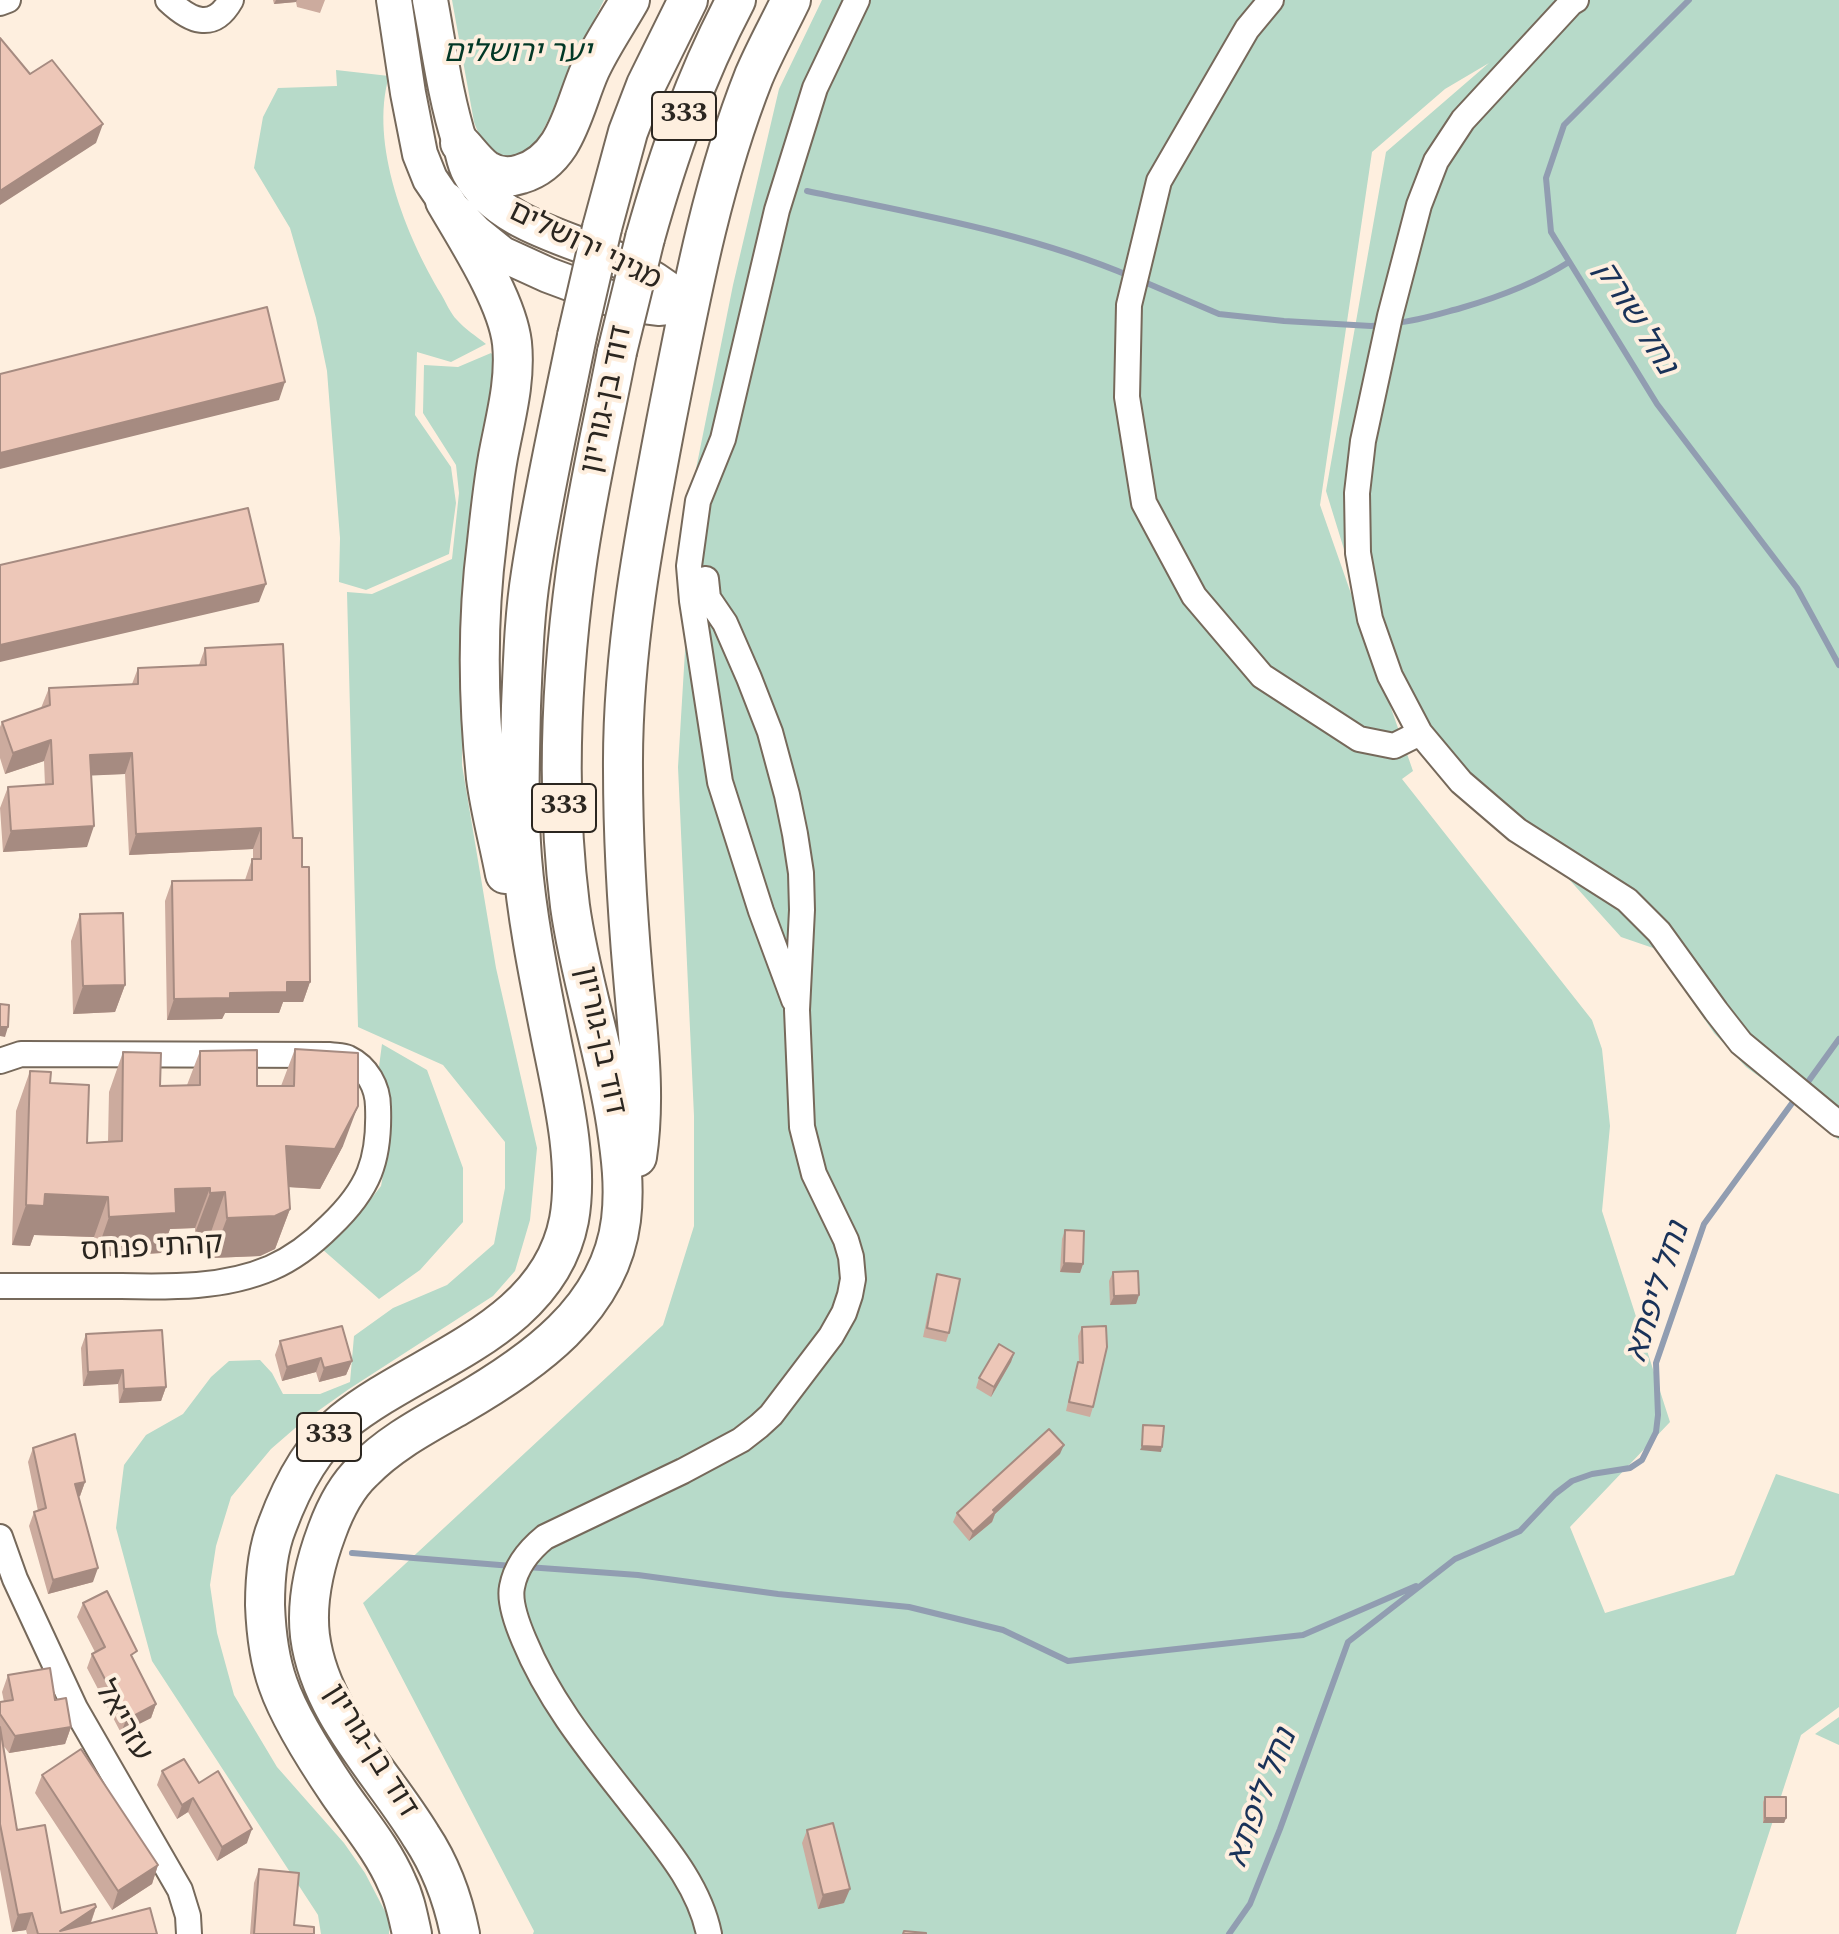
<!DOCTYPE html>
<html>
<head>
<meta charset="utf-8">
<style>
	body { margin:0 }
	canvas { display:block; background:#feefdf }
</style>
</head>
<body>
<canvas width="1839" height="1934"></canvas>
<script>
const ctx = document.querySelector('canvas').getContext('2d');
ctx.lineJoin = 'round';
function paint(path, color) {
  ctx.fillStyle = color;
  ctx.fill(path, 'evenodd');
}
function strokePath(path, color, width, dash) {
  ctx.strokeStyle = color;
  ctx.lineWidth = width;
  ctx.lineCap = dash ? 'butt' : 'round';
  ctx.setLineDash(dash || []);
  ctx.stroke(path);
}
function write(font, color, halo, rows, align = 'center') {
  ctx.font = font + ' Spectral,"Noto Sans Hebrew",serif';
  ctx.lineWidth = 8;
  ctx.setLineDash([]);
  ctx.textBaseline = 'middle';
  ctx.strokeStyle = halo;
  ctx.fillStyle = color;
  for (const [text, x, y, turn = 0] of rows) {
    ctx.save();
    ctx.translate(x, y);
    ctx.rotate((+turn || 0) * Math.PI / 180);
    ctx.textAlign = isNaN(turn) ? turn : align;
    if (halo) ctx.strokeText(text, 0, 0);
    ctx.fillText(text, 0, 0);
    ctx.restore();
  }
}
const green = new Path2D(`
	M 452,0 L 604,0 C 591,26 578,52 566,77 C 555,100 538,169 500,155 C 486,149 479,136 474,122 Z
	M 822,0 L 1839,0 L 1839,1140 L 1786,1096 L 1746,1067 L 1714,1033 L 1656,949 L 1621,937 L 1503,806 L 1405,726 L 1368,627 L 1326,491 L 1386,152 L 1489,63 L 1445,89 L 1372,152 L 1320,505 L 1413,771 L 1402,779 L 1592,1020 L 1602,1049 L 1610,1126 L 1602,1211 L 1670,1422 L 1570,1527 L 1605,1613 L 1734,1575 L 1776,1474 L 1839,1494 L 1839,1707 L 1801,1735 L 1736,1934 L 533,1934 L 534,1931 L 363,1603 L 663,1325 L 694,1226 L 694,1116 L 678,767 L 696,469 L 733,285 L 779,89 Z
	M 336,70 L 389,76 C 369,144 406,236 441,294 C 446,302 450,313 457,320 C 465,329 476,336 486,344 L 451,362 L 417,352 L 415,415 L 451,467 L 456,503 L 449,554 L 366,590 L 339,582 L 340,538 L 327,371 L 316,318 L 290,228 L 254,168 L 263,117 L 278,88 L 337,86 Z
	M 491,353 L 496,359 L 464,591 L 462,765 L 496,968 L 537,1148 L 530,1220 L 515,1271 L 493,1296 L 349,1389 L 301,1423 L 271,1449 L 231,1497 L 216,1546 L 210,1585 L 217,1633 L 234,1695 L 277,1767 L 344,1843 L 365,1873 L 389,1919 L 389,1934 L 321,1934 L 318,1915 L 152,1661 L 116,1528 L 124,1465 L 146,1435 L 183,1414 L 211,1377 L 229,1361 L 260,1360 L 272,1373 L 283,1394 L 320,1394 L 350,1382 L 354,1336 L 393,1308 L 447,1285 L 494,1244 L 505,1188 L 505,1142 L 443,1065 L 358,1027 L 347,592 L 372,594 L 452,559 L 459,493 L 456,465 L 423,413 L 424,365 L 458,367 Z
	M 382,1044 L 427,1070 L 463,1168 L 463,1222 L 420,1270 L 379,1299 L 322,1249 L 356,1218 L 381,1186 L 387,1154 L 389,1104 L 378,1074 Z
	M 1839,1717 L 1839,1745 L 1815,1734 Z`);
const stream = new Path2D(`
	M 1689,0 L 1564,125 L 1546,178 L 1551,232 L 1657,404 L 1797,588 L 1839,665
	M 807,191 C 916,214 1029,233 1132,277
	M 1142,281 L 1219,314 L 1284,321 L 1371,326 L 1384,325
	M 1395,323 C 1418,321 1439,314 1461,308 C 1499,297 1536,283 1569,262
	M 1805,1086 L 1839,1039
	M 352,1553 L 512,1566
	M 527,1567 L 638,1575 L 778,1594 L 909,1607 L 1003,1630 L 1068,1661 L 1303,1635 L 1416,1586
	M 1229,1934 L 1250,1904 L 1280,1829 L 1348,1642 L 1455,1559 L 1520,1531 L 1555,1494 L 1572,1481 L 1592,1474 L 1630,1468 L 1642,1460 L 1656,1432 L 1658,1415 L 1656,1363 L 1704,1224 L 1798,1095`);
const street = new Path2D(`
	M 168,0 C 190,21 213,32 231,0
	M 1271,0 L 1247,29 L 1159,181 L 1129,305 L 1127,397 L 1144,503 L 1194,596 L 1262,676 L 1359,739 L 1394,746 L 1420,733
	M 1576,0 L 1571,3 L 1463,120 L 1436,161 L 1419,205 L 1390,316 L 1363,441 L 1357,493 L 1358,553 L 1370,619 L 1390,676 L 1420,733 L 1461,782 L 1517,830 L 1627,900 L 1659,932 L 1716,1011 L 1741,1043 L 1839,1124
	M 0,3 L 8,0
	M 706,579 L 708,598 L 725,623 L 749,678 L 770,732 L 787,795 L 795,834 L 801,873 L 802,910 L 797,1010 L 802,1127 L 814,1174 L 846,1240 L 851,1257 L 853,1279 L 850,1295 L 844,1313 L 831,1336 L 771,1415 L 759,1426 L 741,1440 L 683,1471 L 545,1537 C 529,1550 516,1565 512,1587 C 509,1602 518,1626 524,1640 C 549,1701 591,1752 631,1803 C 662,1843 699,1884 709,1934
	M 794,1000 L 761,911 L 720,782 L 692,601 L 689,566 L 698,501 L 723,439 L 777,210 L 815,88 L 857,0
	M 0,1061 L 21,1054 L 330,1055 C 336,1056 343,1056 348,1058 C 367,1067 378,1087 378,1107 C 380,1160 369,1189 330,1226 C 313,1243 294,1258 271,1268 C 222,1289 167,1287 115,1286 C 77,1286 38,1286 0,1286
	M 0,1537 L 15,1579 L 75,1708 L 180,1890 L 188,1916 L 189,1934`);
const secondary = new Path2D(`
	M 394,0 L 408,93 L 420,154 L 430,179 L 445,201 L 476,233 L 502,254 L 548,275 L 626,304 L 658,308 L 689,305
	M 430,0 C 439,48 445,96 460,143 C 463,152 464,163 469,172 C 498,226 572,238 623,262 C 648,274 668,288 689,305`);
const primary = new Path2D(`
	M 460,143 C 468,151 476,163 486,170 C 497,177 509,178 521,174 C 567,160 573,108 590,70 C 601,46 617,23 630,0
	M 445,201 C 467,239 507,300 512,343 C 516,382 505,419 498,457 C 493,485 490,514 487,542 C 477,620 478,700 486,778 C 490,810 499,842 505,874
	M 602,228 L 628,132 L 646,85 L 688,0
	M 645,238 C 669,153 695,78 736,0
	M 637,1157 C 646,1097 638,1036 633,976 C 627,907 623,839 623,770 C 622,653 644,537 666,422 C 689,306 710,187 754,76 C 765,50 779,25 791,0
	M 412,1934 C 408,1916 405,1899 397,1883 C 383,1850 359,1822 339,1793 C 318,1762 290,1719 278,1684 C 269,1659 266,1632 265,1605 C 265,1579 267,1551 277,1526 C 291,1488 311,1448 343,1422 C 420,1360 548,1330 569,1220 C 579,1165 563,1097 552,1043 C 540,982 527,920 522,858 C 518,808 520,757 521,706 C 523,662 524,617 531,573 C 543,493 561,415 577,336
	M 460,1934 C 453,1899 441,1866 421,1836 C 382,1772 320,1713 310,1636 C 306,1602 315,1563 327,1531 C 335,1509 346,1487 363,1471 C 390,1443 425,1425 458,1406 C 531,1364 610,1310 621,1220 C 625,1187 621,1156 616,1123 C 605,1050 580,979 570,906 C 556,795 561,680 576,570 C 586,496 603,424 617,352`);
const primaryBridge = new Path2D(`
	M 577,336 L 602,228
	M 617,352 L 645,238`);
const wall = new Path2D(`
	M 273,0 L 325,0 L 320,13 L 297,7 L 296,2 L 274,4 Z
	M 205,648 L 293,838 L 302,867 L 310,982 L 303,1002 L 283,1002 L 279,1013 L 225,1013 L 222,1019 L 167,1020 L 165,901 L 172,881 L 245,880 L 252,859 L 253,859 L 253,849 L 129,855 L 125,774 L 91,775 L 87,847 L 3,852 L 0,808 L 8,787 L 45,785 L 44,761 L 5,774 L 0,758 L 0,727 L 2,722 L 41,708 L 49,688 L 132,684 L 138,668 L 199,665 Z
	M 80,914 L 125,985 L 115,1012 L 73,1014 L 71,941 Z
	M 295,1049 L 343,1146 L 320,1189 L 288,1187 L 290,1209 L 275,1249 L 260,1256 L 212,1258 L 211,1232 L 195,1233 L 195,1228 L 170,1229 L 161,1253 L 95,1257 L 94,1237 L 34,1235 L 30,1246 L 12,1245 L 16,1111 L 30,1071 L 50,1083 L 87,1143 L 108,1142 L 109,1092 L 123,1052 L 160,1086 L 187,1085 L 200,1051 L 257,1086 L 281,1086 Z
	M 1065,1230 L 1083,1264 L 1080,1273 L 1060,1272 L 1062,1239 Z
	M 1113,1272 L 1139,1295 L 1136,1304 L 1110,1305 L 1109,1281 Z
	M 937,1274 L 949,1333 L 946,1342 L 923,1337 L 934,1284 Z
	M 1082,1327 L 1093,1407 L 1090,1417 L 1066,1411 L 1075,1371 L 1079,1362 L 1078,1336 Z
	M 86,1334 L 166,1387 L 161,1401 L 119,1403 L 118,1384 L 83,1386 L 81,1348 Z
	M 280,1341 L 352,1361 L 346,1375 L 319,1382 L 316,1372 L 282,1381 L 275,1355 Z
	M 1014,1353 L 1011,1362 L 991,1397 L 976,1388 L 979,1378 Z
	M 33,1448 L 85,1482 L 80,1496 L 79,1497 L 93,1582 L 48,1594 L 29,1526 L 34,1512 L 38,1511 L 28,1462 Z
	M 1060,1454 L 995,1514 L 992,1522 L 969,1541 L 953,1522 L 957,1513 Z
	M 83,1603 L 134,1660 L 156,1704 L 151,1718 L 121,1733 L 87,1668 L 92,1654 L 95,1652 L 77,1617 Z
	M 8,1675 L 55,1700 L 71,1727 L 65,1744 L 9,1753 L 3,1745 L 17,1830 L 61,1913 L 96,1907 L 91,1923 L 157,1934 L 27,1934 L 26,1930 L 12,1932 L 0,1869 L 0,1702 L 4,1702 L 2,1692 Z
	M 162,1771 L 199,1783 L 247,1843 L 217,1861 L 188,1812 L 177,1819 L 157,1785 Z
	M 42,1775 L 158,1865 L 152,1884 L 112,1910 L 35,1793 Z
	M 1765,1797 L 1786,1818 L 1784,1823 L 1763,1823 L 1763,1802 Z
	M 807,1830 L 844,1903 L 818,1909 L 802,1843 Z
	M 259,1869 L 294,1925 L 314,1934 L 250,1934 L 254,1883 Z`);
const shadedWall = new Path2D(`
	M 276,0 L 297,0 L 296,2 L 274,4 Z
	M 103,124 L 96,143 L 0,205 L 0,191 Z
	M 285,382 L 279,400 L 0,469 L 0,453 Z
	M 266,584 L 259,602 L 0,662 L 0,645 Z
	M 51,740 L 44,761 L 5,774 L 13,753 Z
	M 132,753 L 125,774 L 82,776 L 90,755 Z
	M 94,826 L 87,847 L 3,852 L 11,831 Z
	M 261,828 L 253,849 L 129,855 L 136,834 Z
	M 287,982 L 310,982 L 303,1002 L 283,1002 L 279,1013 L 225,1013 L 222,1019 L 167,1020 L 174,999 L 230,993 Z
	M 125,985 L 115,1012 L 73,1014 L 83,986 Z
	M 0,1027 L 8,1027 L 5,1037 L 0,1036 Z
	M 358,1106 L 343,1146 L 320,1189 L 272,1186 L 286,1146 Z
	M 210,1188 L 195,1228 L 170,1229 L 161,1253 L 95,1257 L 109,1217 L 175,1189 Z
	M 225,1192 L 211,1232 L 195,1233 L 210,1193 Z
	M 45,1194 L 108,1197 L 94,1237 L 34,1235 L 30,1246 L 12,1245 L 26,1205 Z
	M 290,1209 L 275,1249 L 260,1256 L 212,1258 L 227,1218 Z
	M 1064,1263 L 1083,1264 L 1080,1273 L 1060,1272 Z
	M 1139,1295 L 1136,1304 L 1110,1305 L 1114,1296 Z
	M 1014,1353 L 1011,1362 L 991,1397 L 994,1387 Z
	M 321,1358 L 316,1372 L 282,1381 L 287,1367 Z
	M 352,1361 L 346,1375 L 319,1382 L 324,1368 Z
	M 123,1370 L 118,1384 L 83,1386 L 88,1372 Z
	M 166,1387 L 161,1401 L 119,1403 L 124,1389 Z
	M 1064,1445 L 1060,1454 L 995,1514 L 992,1522 L 969,1541 L 973,1532 L 993,1510 Z
	M 1142,1446 L 1162,1447 L 1161,1452 L 1140,1450 Z
	M 85,1482 L 80,1496 L 70,1498 L 75,1484 Z
	M 98,1568 L 93,1582 L 48,1594 L 53,1580 Z
	M 156,1704 L 151,1718 L 121,1733 L 126,1720 Z
	M 71,1727 L 65,1744 L 9,1753 L 15,1736 Z
	M 193,1798 L 188,1812 L 177,1819 L 182,1805 Z
	M 1765,1818 L 1786,1818 L 1784,1823 L 1763,1823 Z
	M 252,1829 L 247,1843 L 217,1861 L 222,1847 Z
	M 158,1865 L 152,1884 L 112,1910 L 118,1891 Z
	M 850,1889 L 844,1903 L 818,1909 L 823,1895 Z
	M 96,1907 L 90,1924 L 60,1931 Z
	M 32,1913 L 26,1930 L 12,1932 L 18,1915 Z`);
const building = new Path2D(`
	M 0,38 L 30,74 L 52,60 L 103,124 L 0,191 Z
	M 267,307 L 285,382 L 0,453 L 0,374 Z
	M 248,508 L 266,584 L 0,645 L 0,565 Z
	M 283,644 L 293,838 L 302,838 L 302,867 L 309,867 L 310,982 L 287,982 L 287,992 L 230,993 L 230,998 L 174,999 L 172,881 L 252,880 L 252,859 L 261,859 L 261,828 L 136,834 L 132,753 L 90,755 L 94,826 L 11,831 L 8,787 L 53,784 L 51,740 L 13,753 L 2,722 L 50,705 L 49,688 L 138,684 L 138,668 L 206,665 L 205,648 Z
	M 123,913 L 125,985 L 83,986 L 80,914 Z
	M 0,1004 L 9,1005 L 8,1027 L 0,1027 Z
	M 295,1049 L 358,1053 L 358,1106 L 335,1149 L 286,1146 L 290,1209 L 275,1216 L 227,1218 L 225,1192 L 210,1193 L 210,1188 L 175,1189 L 176,1213 L 109,1217 L 108,1197 L 45,1194 L 44,1206 L 26,1205 L 30,1071 L 51,1072 L 50,1083 L 89,1085 L 87,1143 L 122,1141 L 123,1052 L 161,1053 L 160,1086 L 200,1085 L 200,1051 L 257,1050 L 257,1086 L 294,1086 Z
	M 1065,1230 L 1084,1231 L 1083,1264 L 1064,1263 Z
	M 1138,1271 L 1139,1295 L 1114,1296 L 1113,1272 Z
	M 937,1274 L 960,1279 L 949,1333 L 927,1328 Z
	M 342,1326 L 352,1361 L 324,1368 L 321,1358 L 287,1367 L 280,1341 Z
	M 1106,1326 L 1107,1347 L 1093,1407 L 1069,1402 L 1078,1362 L 1083,1363 L 1082,1327 Z
	M 162,1330 L 166,1387 L 124,1389 L 123,1370 L 88,1372 L 86,1334 Z
	M 999,1344 L 1014,1353 L 994,1387 L 979,1378 Z
	M 1143,1425 L 1164,1426 L 1162,1447 L 1142,1446 Z
	M 1049,1429 L 1064,1445 L 993,1510 L 995,1512 L 973,1532 L 957,1513 Z
	M 75,1434 L 85,1482 L 75,1484 L 98,1568 L 53,1580 L 34,1512 L 46,1508 L 33,1448 Z
	M 107,1591 L 137,1651 L 131,1655 L 156,1704 L 126,1720 L 92,1654 L 105,1647 L 83,1603 Z
	M 50,1668 L 55,1700 L 66,1698 L 71,1727 L 15,1736 L 0,1714 L 0,1702 L 13,1700 L 8,1675 Z
	M 0,1727 L 17,1830 L 45,1825 L 61,1913 L 95,1904 L 96,1907 L 60,1931 L 150,1908 L 157,1934 L 38,1934 L 32,1913 L 18,1915 L 0,1824 Z
	M 81,1749 L 158,1865 L 118,1891 L 42,1775 Z
	M 184,1759 L 199,1783 L 218,1771 L 252,1829 L 222,1847 L 193,1798 L 182,1805 L 162,1771 Z
	M 1765,1797 L 1786,1797 L 1786,1818 L 1765,1818 Z
	M 833,1823 L 850,1889 L 823,1895 L 807,1830 Z
	M 259,1869 L 299,1873 L 294,1925 L 314,1927 L 314,1934 L 254,1934 Z
	M 904,1931 L 926,1933 L 926,1934 L 903,1934 Z`);
const shields = [
	[684,116,64],
	[564,808,64],
	[329,1437,64]
];
const shieldNames = [
	["333",684,116],
	["333",564,808],
	["333",329,1437]
];
const parkNames = [
	["יער ירושלים",517,55]
];
const streetNames = [
	["מגיני ירושלים",584,248,26],
	["דוד בן-גוריון",609,400,-78],
	["דוד בן-גוריון",598,1041,78],
	["קהתי פנחס",152,1250,-3],
	["עזריאל",121,1722,61],
	["דוד בן-גוריון",369,1752,58]
];
const waterNames = [
	["נחל שורק",1633,319,58],
	["נחל ליפתא",1660,1293,-72],
	["נחל ליפתא",1264,1799,-69]
];
paint(green, '#b7dac9');
strokePath(stream, '#919db1', 6);
strokePath(street, '#76695b', 28);
strokePath(secondary, '#76695b', 38);
strokePath(primary, '#76695b', 42);
strokePath(street, '#fff', 24);
strokePath(secondary, '#fff', 34);
strokePath(primary, '#fff', 38);
strokePath(primaryBridge, '#76695b', 42, []);
strokePath(primaryBridge, '#fff', 38);
paint(wall, '#ccab9e');
paint(shadedWall, '#a68b81');
paint(building, '#edc7b8');
strokePath(building, '#a68b81', 2);
for (const [x, y, w] of shields) {
  const box = new Path2D();
  box.roundRect(x - w / 2, y - 24, w, 48, 6);
  ctx.fillStyle = '#feefdf';
  ctx.fill(box);
  strokePath(box, '#2b2620', 2);
}
write('bold 28px', '#2b2620', null, shieldNames);
write('italic 30px', '#023826', '#feefdf', parkNames);
write('30px', '#2b2620', '#feefdf', streetNames);
write('italic 32px', '#193259', '#feefdf', waterNames);
</script>
</body>
</html>
